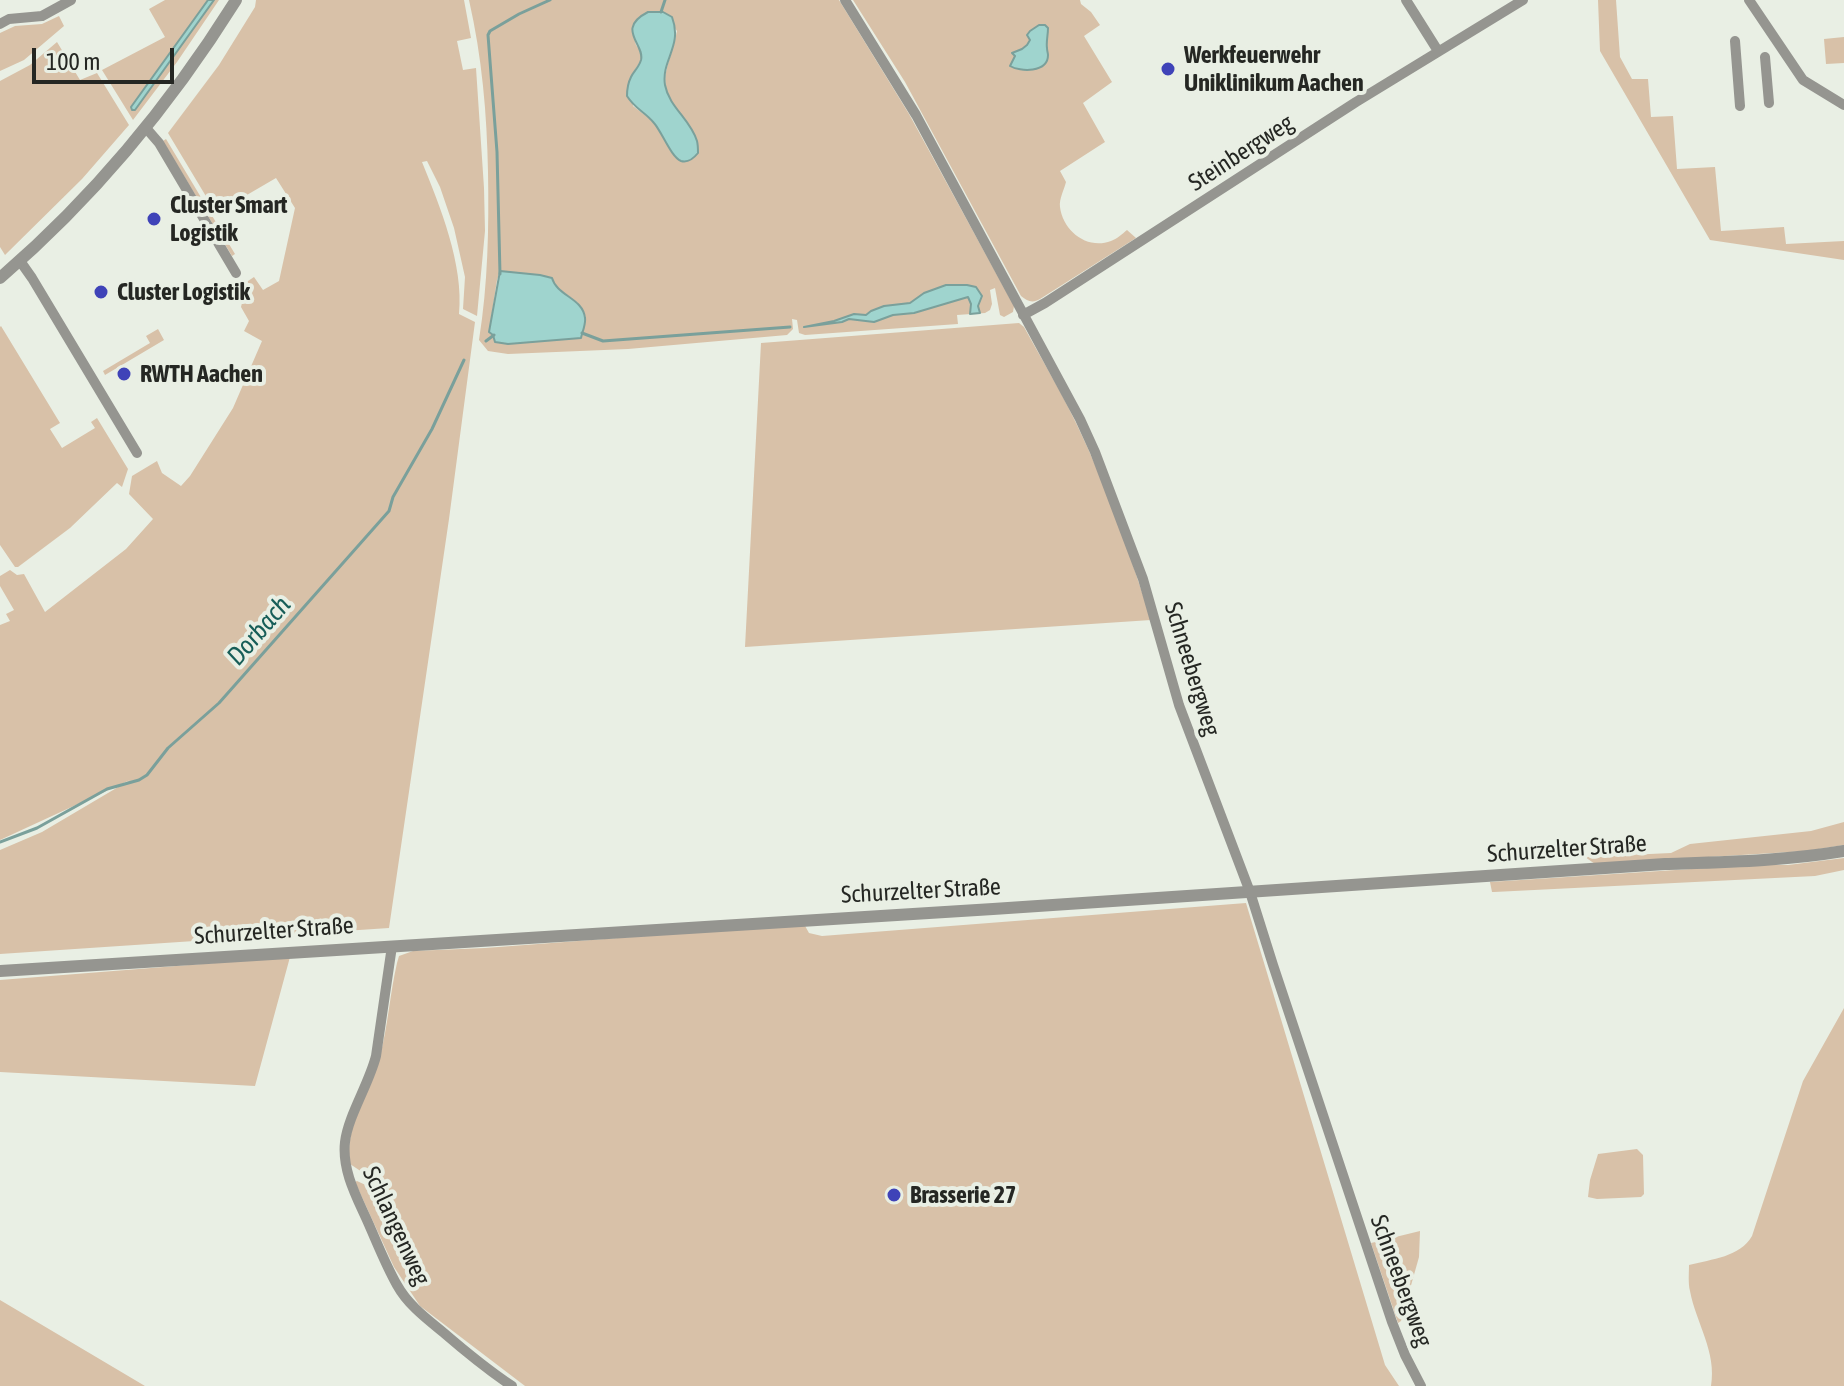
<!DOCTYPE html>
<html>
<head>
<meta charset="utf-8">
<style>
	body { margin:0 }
	#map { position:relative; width:1844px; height:1386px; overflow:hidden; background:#e9efe4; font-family:"Asap Condensed",sans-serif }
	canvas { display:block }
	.scale { position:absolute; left:32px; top:48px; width:142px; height:36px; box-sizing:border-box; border:4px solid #252723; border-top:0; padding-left:10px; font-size:24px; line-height:28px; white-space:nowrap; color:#252723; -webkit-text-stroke:6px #e9efe4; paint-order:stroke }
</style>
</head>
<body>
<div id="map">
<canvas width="1844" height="1386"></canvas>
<div class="scale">100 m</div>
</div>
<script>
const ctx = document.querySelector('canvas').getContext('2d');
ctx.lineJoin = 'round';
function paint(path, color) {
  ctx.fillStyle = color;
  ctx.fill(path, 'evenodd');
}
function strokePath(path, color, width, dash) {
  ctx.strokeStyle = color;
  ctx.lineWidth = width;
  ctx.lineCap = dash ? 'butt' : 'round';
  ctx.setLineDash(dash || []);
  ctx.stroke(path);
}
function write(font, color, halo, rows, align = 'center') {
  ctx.font = font + ' "Asap Condensed",sans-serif';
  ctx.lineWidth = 8;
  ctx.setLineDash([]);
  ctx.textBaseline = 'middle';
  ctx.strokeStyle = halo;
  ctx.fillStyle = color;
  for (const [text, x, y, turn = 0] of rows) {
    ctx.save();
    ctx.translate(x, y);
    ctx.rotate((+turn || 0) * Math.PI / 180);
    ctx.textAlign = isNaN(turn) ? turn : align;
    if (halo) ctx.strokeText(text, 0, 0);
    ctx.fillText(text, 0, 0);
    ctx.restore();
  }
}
const green = new Path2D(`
	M 165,0 L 219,0 L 177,62 L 133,120 L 102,70 L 165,37 L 149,9 Z
	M 256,0 L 464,0 L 471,38 L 457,41 L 463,70 L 476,68 L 484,188 L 485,231 L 477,316 L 463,309 L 465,277 L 454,228 L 440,187 L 427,161 L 422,162 C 440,206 464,265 459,314 L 475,322 L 449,519 L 389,928 L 0,954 L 0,850 L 42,832 L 130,780 L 0,840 L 0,625 L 10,621 L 6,614 L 14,610 L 0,586 L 0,576 L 10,570 L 17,575 L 24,574 L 45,612 L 126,549 L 153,519 L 129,494 L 132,476 L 157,461 L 162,473 L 181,486 L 190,476 L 233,408 L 262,341 L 244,331 L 249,321 L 241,307 L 243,299 L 242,285 L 254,277 L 263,290 L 279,281 L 295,208 L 276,178 L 216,213 L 168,133 L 219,65 L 255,7 Z
	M 469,0 L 839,0 L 909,114 L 1014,306 L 1013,312 L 1004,317 L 1000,315 L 995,288 L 990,290 L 992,304 L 990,310 L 985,313 L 957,315 L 958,324 L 805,335 L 799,333 L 797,320 L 792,319 L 793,329 L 787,335 L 628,349 L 508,354 L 488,351 L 479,340 C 488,284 489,228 488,172 C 487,114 482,57 469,0 ZM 647,12 L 663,12 L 677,31 C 668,75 653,79 684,119 L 669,147 L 654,122 L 633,106 L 631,76 L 641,60 L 642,53 L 636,45 L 633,33 ZM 500,271 L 540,275 L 552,278 L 554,285 L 578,303 L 495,338 L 489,332 L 497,280 Z
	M 853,0 L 1080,0 L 1081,4 L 1091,12 L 1100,25 L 1084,36 L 1112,82 L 1083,103 L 1105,142 L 1060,171 L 1066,182 C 1064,190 1059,199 1060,207 C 1063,231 1087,250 1111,241 C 1117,239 1122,234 1127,230 L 1136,238 L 1040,299 C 1033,303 1028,302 1021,296 L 905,82 Z
	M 1598,0 L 1616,0 L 1620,57 L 1632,79 L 1648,79 L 1651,117 L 1673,116 L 1677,169 L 1715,167 L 1721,231 L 1784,227 L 1786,244 L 1844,241 L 1844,260 L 1710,240 L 1600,51 Z
	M 59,16 L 64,26 L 24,60 L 0,71 L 0,33 L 15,26 L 42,24 Z
	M 1844,37 L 1844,63 L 1826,64 L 1824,39 Z
	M 57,42 L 80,80 L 97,73 L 129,125 L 82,179 L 5,255 L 0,247 L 0,81 L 30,65 Z
	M 166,139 L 235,254 L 232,256 L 163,141 Z
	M 1019,323 L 1024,327 C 1042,360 1061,391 1077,425 C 1107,487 1130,554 1151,620 L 745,647 L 761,343 Z
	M 1,326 L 60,423 L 50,429 L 62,448 L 95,428 L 91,422 L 97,418 L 128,469 L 122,487 L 117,483 L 70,528 L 18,567 L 15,567 L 0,545 L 0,327 Z
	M 158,329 L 164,340 L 105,375 L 103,371 L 150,343 L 146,336 Z
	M 1844,822 L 1844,845 L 1806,851 L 1595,864 L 1585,857 L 1671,853 L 1690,844 L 1811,831 Z
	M 1844,858 L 1844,870 L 1815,876 L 1494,892 L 1492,892 L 1490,882 L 1753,865 L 1788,865 Z
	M 1246,903 L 1385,1365 L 1399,1386 L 525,1386 L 420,1306 L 394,1267 L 355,1182 L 357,1181 L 372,1188 L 377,1182 L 350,1164 C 344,1124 370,1093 380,1056 C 388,1026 390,993 397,963 L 399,956 L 413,951 L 485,948 L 804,924 L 809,933 L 822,936 Z
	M 290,957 L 255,1086 L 0,1072 L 0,980 Z
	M 1844,1008 L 1844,1386 L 1711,1386 C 1717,1352 1696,1323 1690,1291 C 1688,1283 1689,1273 1689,1265 C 1712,1259 1740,1257 1752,1236 L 1803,1081 Z
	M 1637,1149 L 1643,1155 L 1644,1194 L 1641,1197 L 1597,1199 L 1588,1197 L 1590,1180 L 1598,1154 Z
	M 1420,1231 L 1419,1257 L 1401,1321 L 1398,1323 L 1371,1243 Z
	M 0,1300 L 145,1386 L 0,1386 Z`);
const water = new Path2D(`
	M 208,0 L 214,0 L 135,110 L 132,110 L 131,107 Z
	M 648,12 L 663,12 L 672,17 C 683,46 661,60 665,85 C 669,107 691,120 697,141 C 698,145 698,149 698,153 C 694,158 688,163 681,161 C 671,157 662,132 654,123 C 645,112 635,109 627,96 C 627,89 628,83 631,77 C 634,71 639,67 641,60 C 645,44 615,29 648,12 Z
	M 1039,25 L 1045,25 L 1048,28 C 1048,35 1046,42 1047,48 C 1047,51 1048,53 1048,55 C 1048,73 1020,72 1010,66 L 1015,56 L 1012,53 L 1022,49 L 1027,45 L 1030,40 L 1027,35 L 1030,31 Z
	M 500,271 L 540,275 L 552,278 C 557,296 583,298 585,318 C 586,324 582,333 581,338 L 508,344 L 495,342 L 493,335 L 489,332 Z
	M 946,285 L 967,285 L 976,287 L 982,296 L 978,306 L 980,313 L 970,314 L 971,304 L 968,297 L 914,313 L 893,315 L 874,322 L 849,319 L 842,322 L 804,327 L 834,321 L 854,314 L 866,315 L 871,311 L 884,306 L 910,303 L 924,293 Z`);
const stream = new Path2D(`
	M 661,12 L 665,0
	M 500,274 L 497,152 L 488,35 L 490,31 L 519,14 L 550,0
	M 582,333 L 603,341 L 790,327
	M 486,341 L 494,335
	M 0,842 L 37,828 L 107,789 L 139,780 L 147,775 L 168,748 L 219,703 L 389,511 L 393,497 L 432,429 L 464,360`);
const minor = new Path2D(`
	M 845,0 L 916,115 L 1080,419 L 1095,452 L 1143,579 L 1179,705 L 1250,892 L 1273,965 L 1392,1322 L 1405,1355 L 1421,1386
	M 1406,0 L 1438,51
	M 1749,0 L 1803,80 L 1844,105
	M 0,24 L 9,19 L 42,16 L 71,0
	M 1735,41 L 1740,106
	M 1765,57 L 1769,103
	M 146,128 L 159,143 L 236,273
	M 20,261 L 32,278 L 137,453
	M 1023,315 L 1045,303 L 1356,102 L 1523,0
	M 392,946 L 376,1056 C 369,1084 348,1116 345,1142 C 342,1169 355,1194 366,1218 C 376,1240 385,1264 397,1285 C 408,1305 427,1319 444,1333 C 466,1352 488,1370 512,1386`);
const tertiary = new Path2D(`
	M 0,278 C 93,198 171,104 236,0
	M 0,971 L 993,909 L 1665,864 C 1725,862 1785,861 1844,851`);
const markers = [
	[1168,69,8,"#3f43b8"],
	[154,219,8,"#3f43b8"],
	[101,292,8,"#3f43b8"],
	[124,374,8,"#3f43b8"],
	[894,1195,8,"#3f43b8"]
];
const poiNames = [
	["Werkfeuerwehr",1184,55],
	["Uniklinikum Aachen",1184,83],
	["Cluster Smart",170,205],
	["Logistik",170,233],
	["Cluster Logistik",117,292],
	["RWTH Aachen",140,374],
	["Brasserie 27",910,1195]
];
const streetNames = [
	["Steinbergweg",1241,153,-33],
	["Schneebergweg",1192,669,73],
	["Schurzelter Straße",1567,849,-4],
	["Schurzelter Straße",921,891,-3],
	["Schurzelter Straße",274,931,-4],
	["Schlangenweg",396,1226,65],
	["Schneebergweg",1401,1281,70]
];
const waterNames = [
	["Dorbach",259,631,-49]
];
paint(green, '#d8c1a8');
paint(water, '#9fd4ce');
strokePath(water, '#7aa09b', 2);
strokePath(stream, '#7aa09b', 3);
strokePath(minor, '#959590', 10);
strokePath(tertiary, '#959590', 12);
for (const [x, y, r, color] of markers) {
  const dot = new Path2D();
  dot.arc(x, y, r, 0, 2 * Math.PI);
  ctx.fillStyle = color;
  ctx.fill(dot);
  strokePath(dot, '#e9efe4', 3);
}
write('bold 24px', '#252723', '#e9efe4', poiNames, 'left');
write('24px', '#252723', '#e9efe4', streetNames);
write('italic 26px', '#175e58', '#e9efe4', waterNames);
</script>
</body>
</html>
